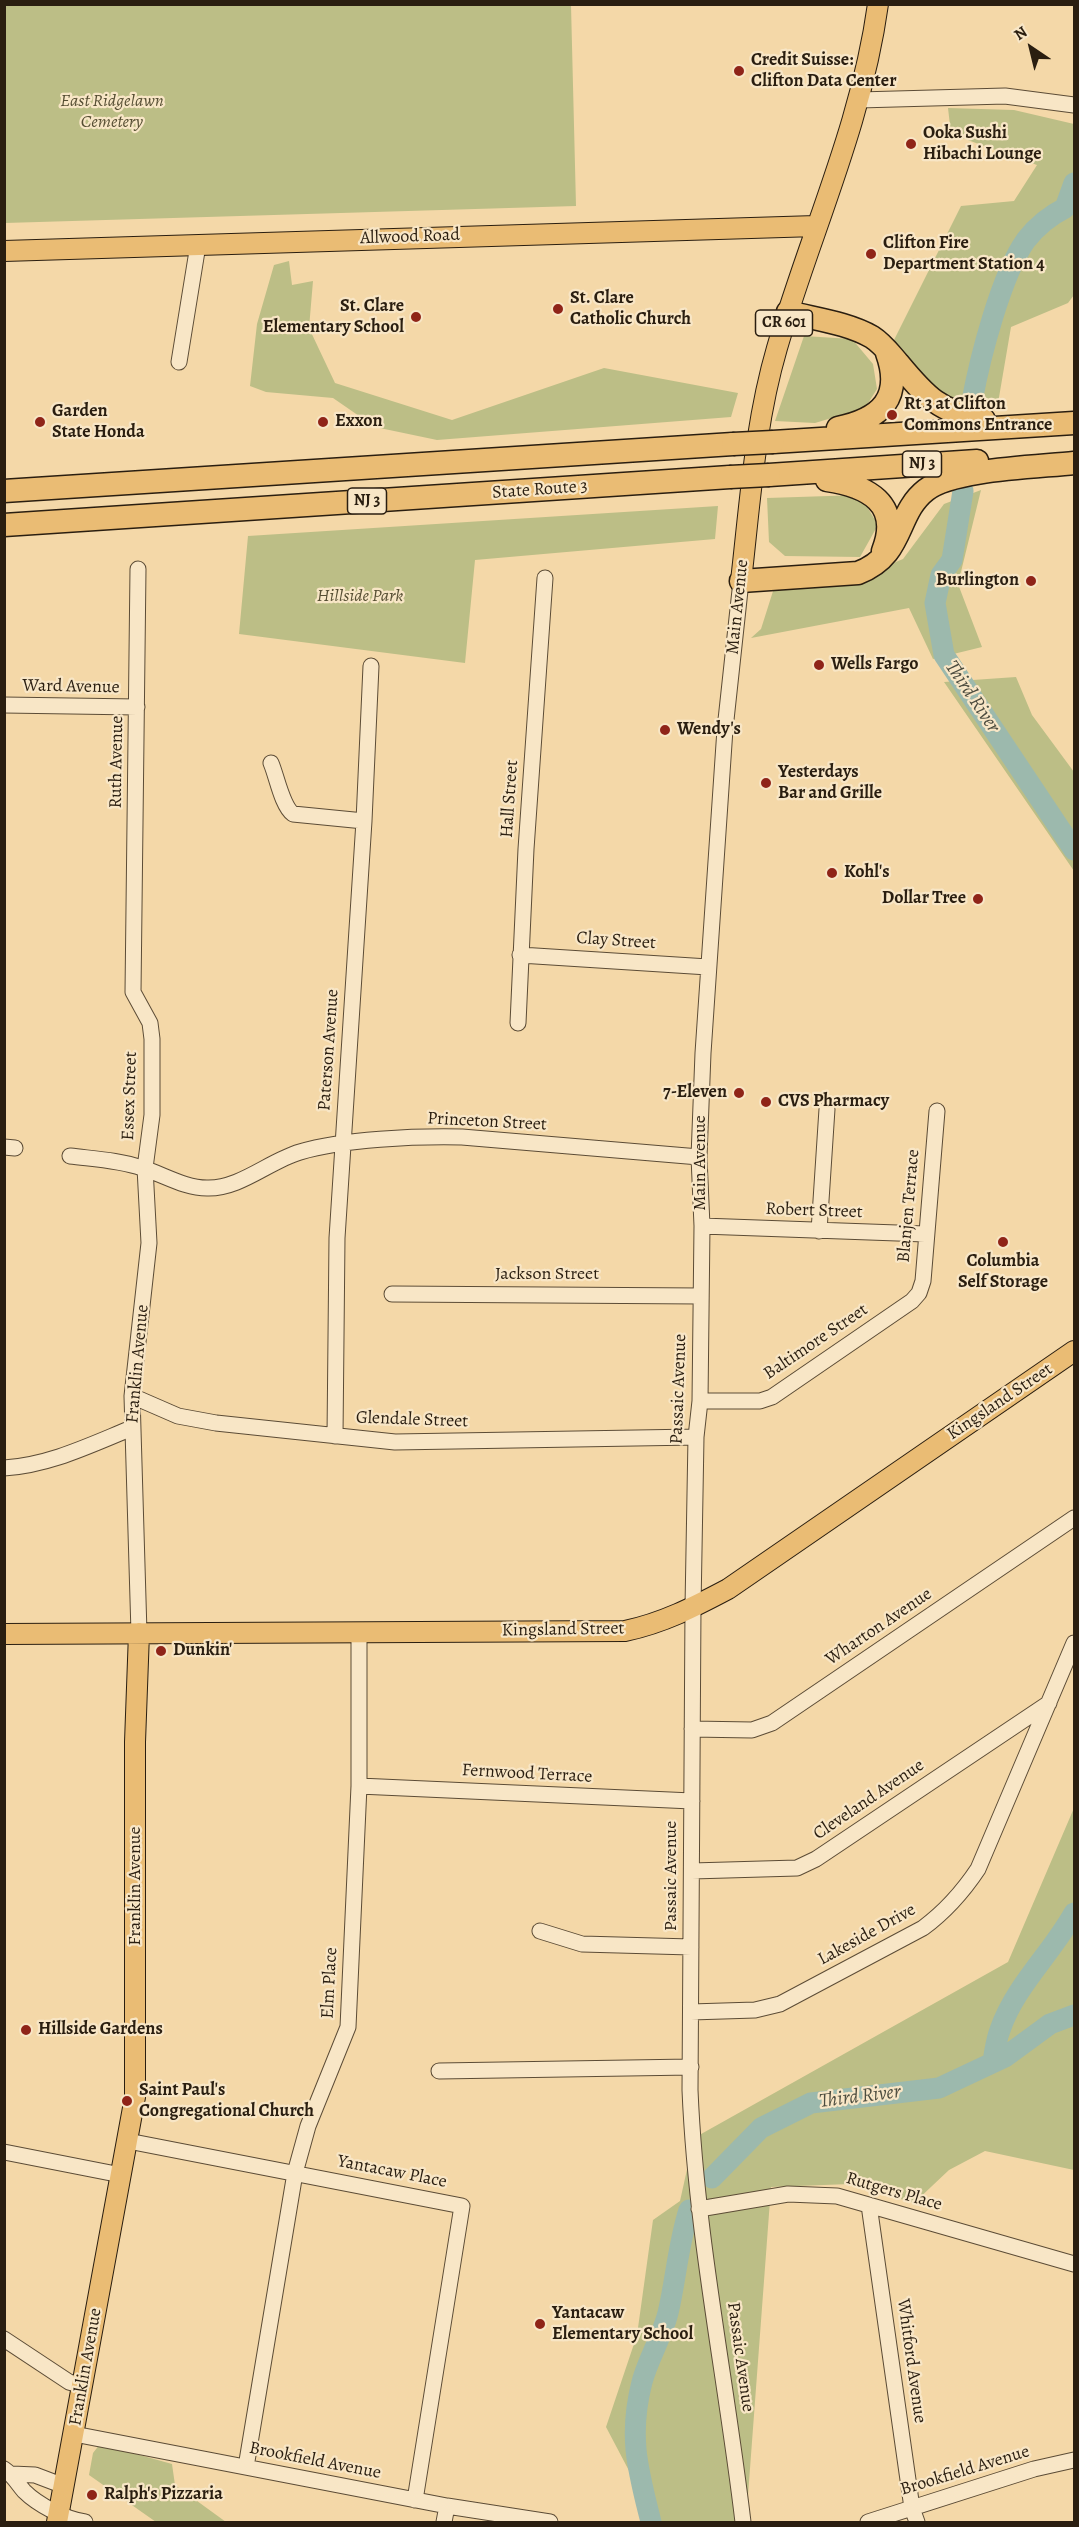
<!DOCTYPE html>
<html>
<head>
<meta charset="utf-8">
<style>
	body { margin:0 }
	#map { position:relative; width:1079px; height:2527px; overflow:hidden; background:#f4d8a8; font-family:Alegreya,serif }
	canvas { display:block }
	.frame { position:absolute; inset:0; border:6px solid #2a1e10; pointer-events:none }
	.north { position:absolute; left:1001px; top:18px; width:60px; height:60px; -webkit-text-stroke:4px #f8e6c6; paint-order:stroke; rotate:325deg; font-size:16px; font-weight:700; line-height:24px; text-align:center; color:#2a1e10 }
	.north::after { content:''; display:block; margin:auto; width:21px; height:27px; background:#2a1e10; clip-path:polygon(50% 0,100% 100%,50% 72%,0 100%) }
</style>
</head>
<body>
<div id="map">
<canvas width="1079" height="2527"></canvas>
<div class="frame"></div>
<div class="north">N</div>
</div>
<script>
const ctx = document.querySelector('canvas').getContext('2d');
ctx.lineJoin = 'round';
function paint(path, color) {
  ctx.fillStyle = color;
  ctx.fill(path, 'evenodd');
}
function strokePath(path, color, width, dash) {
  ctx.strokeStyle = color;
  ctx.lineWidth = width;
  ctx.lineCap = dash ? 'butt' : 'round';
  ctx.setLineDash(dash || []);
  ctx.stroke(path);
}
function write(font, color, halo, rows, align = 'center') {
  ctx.font = font + ' Alegreya,serif';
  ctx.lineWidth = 4.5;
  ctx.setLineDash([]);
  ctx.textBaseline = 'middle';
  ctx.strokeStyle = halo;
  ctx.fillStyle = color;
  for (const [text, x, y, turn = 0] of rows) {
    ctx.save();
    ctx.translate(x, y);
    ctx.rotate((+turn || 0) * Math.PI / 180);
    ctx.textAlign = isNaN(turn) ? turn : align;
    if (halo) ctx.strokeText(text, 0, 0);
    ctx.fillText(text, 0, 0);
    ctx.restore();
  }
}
const green = new Path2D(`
	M 4,5 L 571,5 L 576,206 L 5,223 Z
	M 948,108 L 1014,110 L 1074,124 L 1074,295 L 1068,303 L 1011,327 L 997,409 L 949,402 L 932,395 L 893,342 L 961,206 L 1014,201 L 1037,165 L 951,134 Z
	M 289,261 L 292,285 L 313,281 L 309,328 L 335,383 L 452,420 L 604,368 L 738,393 L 731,417 L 437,440 L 375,427 L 333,398 L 266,392 L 250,386 L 257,324 L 274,265 Z
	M 804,336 L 852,339 L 873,364 L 877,389 L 865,408 L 815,423 L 775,421 Z
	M 981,490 L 958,584 L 982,647 L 933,659 L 909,608 L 751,638 L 761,629 L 774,588 L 862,576 L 903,559 L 944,504 Z
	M 860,495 L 878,525 L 860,557 L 785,556 L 769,542 L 767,498 Z
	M 718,506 L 715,539 L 475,560 L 465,663 L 239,634 L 248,536 Z
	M 1016,677 L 1032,715 L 1074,772 L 1074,871 L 944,682 Z
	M 1074,1808 L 1074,2170 L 985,2151 L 949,2170 L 914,2203 L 850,2184 L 771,2187 L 746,2522 L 656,2522 L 606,2427 L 637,2335 L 653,2220 L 680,2201 L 694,2138 L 1008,1962 Z
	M 100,2444 L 172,2464 L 175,2485 L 226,2522 L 156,2522 L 89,2475 L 93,2453 Z`);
const river = new Path2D(`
	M 972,401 C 980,358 1001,275 1026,240 C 1037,226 1049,216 1065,208 L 1074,183
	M 963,491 L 952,560 L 941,575 L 935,603 L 944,655 L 1074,850
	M 993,2061 C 995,2051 996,2040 1000,2030 C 1015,1986 1052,1953 1074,1913
	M 712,2178 L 761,2128 L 811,2103 L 939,2088 L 1005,2057 L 1050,2024 L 1074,2015
	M 651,2522 C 638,2470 628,2437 642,2382 C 648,2359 662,2337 668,2313 C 676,2279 678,2245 689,2210`);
const minor = new Path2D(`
	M 859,100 L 1005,96 L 1074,105
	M 179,362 L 198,245
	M 138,569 L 133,992 L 150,1023 L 152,1039 L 152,1115 L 145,1168 L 149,1243 L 132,1396 L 139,1633
	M 741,581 L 725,729 L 703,1053 L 699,1157 L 702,1226 L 700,1401 L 696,1437 L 693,1607 L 690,2090 C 696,2235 726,2378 743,2522
	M 4,705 L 137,707
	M 271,763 C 277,777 282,806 293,814 L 364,821
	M 520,955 L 708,967
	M 518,1023 L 526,849 L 545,578
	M 4,1147 L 15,1148
	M 70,1156 C 94,1159 119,1160 142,1168 C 163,1174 184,1188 207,1188 C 240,1189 269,1161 300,1152 C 343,1139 416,1136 462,1137 L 699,1157
	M 702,1226 L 925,1234
	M 819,1231 L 827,1109
	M 392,1294 L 701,1296
	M 132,1396 L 178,1416 L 216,1423 L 395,1442 L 696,1437
	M 700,1401 L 760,1401 L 772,1397 L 912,1301 L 919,1293 L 923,1281 L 937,1111
	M 335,1436 L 337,1238 L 364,821 L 371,666
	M 4,1468 C 50,1465 90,1445 132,1428
	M 692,1729 L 752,1730 L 772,1723 L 1074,1518
	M 359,1786 L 692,1801
	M 692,1871 L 797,1868 L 816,1859 L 1049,1703
	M 540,1931 L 582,1944 L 691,1947
	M 691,2012 L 755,2010 L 780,2004 L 923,1928 C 946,1911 962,1893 978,1869 L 1074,1643
	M 439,2071 L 691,2067
	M 128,2141 L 462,2206 L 415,2500
	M 4,2152 L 121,2175
	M 869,2205 L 912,2508 L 917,2522
	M 699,2209 L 788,2194 L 837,2196 L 1074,2264
	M 4,2339 L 69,2382 L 83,2386
	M 74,2434 L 447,2506 L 550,2522
	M 246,2467 L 295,2173 L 308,2126 L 348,2027 L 359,1786 L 359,1632
	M 4,2469 C 13,2475 17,2483 24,2491 C 38,2505 65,2519 85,2522
	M 12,2474 L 35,2475 L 64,2486
	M 444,2522 L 447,2506
	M 868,2522 L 1034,2469 L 1074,2460`);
const major = new Path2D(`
	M 4,251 L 816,226
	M 741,581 C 750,503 755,423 777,348 C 811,231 861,127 878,4
	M 4,1634 L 625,1631 C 663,1623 694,1607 728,1589 L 1074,1351
	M 57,2522 L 135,2097 L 135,1742 L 139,1633`);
const highway = new Path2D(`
	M 788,312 C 815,319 848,323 872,337 C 883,344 890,354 898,363 C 926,397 940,412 984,420
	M 838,428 C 881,419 903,398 887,353
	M 773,442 L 1074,423
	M 769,475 L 977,461
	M 827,480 C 867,486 902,503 883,551
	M 4,491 L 733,444
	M 4,525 L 730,477
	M 741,581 L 858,573 C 905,555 895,514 926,490 C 952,469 1038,467 1074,463`);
const highwayBridge = new Path2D(`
	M 733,444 L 773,442
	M 730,477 L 769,475`);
const markers = [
	[739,71,6,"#8f2418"],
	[911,144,6,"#8f2418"],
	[871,254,6,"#8f2418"],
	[558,309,6,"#8f2418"],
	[416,317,6,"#8f2418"],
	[892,415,6,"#8f2418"],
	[40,422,6,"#8f2418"],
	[323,422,6,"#8f2418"],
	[1031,581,6,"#8f2418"],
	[819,665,6,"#8f2418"],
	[665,730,6,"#8f2418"],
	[766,783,6,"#8f2418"],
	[832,873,6,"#8f2418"],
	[978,899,6,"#8f2418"],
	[739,1093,6,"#8f2418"],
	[766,1102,6,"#8f2418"],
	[1003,1242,6,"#8f2418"],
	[161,1651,6,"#8f2418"],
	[26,2030,6,"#8f2418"],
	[127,2101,6,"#8f2418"],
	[540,2324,6,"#8f2418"],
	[92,2495,6,"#8f2418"]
];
const shields = [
	[784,323,57],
	[922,464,39],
	[367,501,39]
];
const shieldNames = [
	["CR 601",784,323],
	["NJ 3",922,464],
	["NJ 3",367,501]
];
const poiNames = [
	["Credit Suisse:",751,61],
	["Clifton Data Center",751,82],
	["Ooka Sushi",923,134],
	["Hibachi Lounge",923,155],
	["Clifton Fire",883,244],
	["Department Station 4",883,265],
	["St. Clare",570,299],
	["Catholic Church",570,320],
	["St. Clare",404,307,"right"],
	["Elementary School",404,328,"right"],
	["Rt 3 at Clifton",904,405],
	["Commons Entrance",904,426],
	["Garden",52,412],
	["State Honda",52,433],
	["Exxon",335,422],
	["Burlington",1019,581,"right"],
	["Wells Fargo",831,665],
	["Wendy's",677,730],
	["Yesterdays",778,773],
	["Bar and Grille",778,794],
	["Kohl's",844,873],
	["Dollar Tree",966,899,"right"],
	["7-Eleven",727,1093,"right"],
	["CVS Pharmacy",778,1102],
	["Columbia",1003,1262,"center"],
	["Self Storage",1003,1283,"center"],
	["Dunkin'",173,1651],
	["Hillside Gardens",38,2030],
	["Saint Paul's",139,2091],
	["Congregational Church",139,2112],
	["Yantacaw",552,2314],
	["Elementary School",552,2335],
	["Ralph's Pizzaria",104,2495]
];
const parkNames = [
	["East Ridgelawn",112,102],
	["Cemetery",112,123],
	["Hillside Park",360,597]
];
const streetNames = [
	["Allwood Road",410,237,-2],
	["State Route 3",540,490,-4],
	["Main Avenue",738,607,-84],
	["Ward Avenue",71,687,1],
	["Ruth Avenue",117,762,-89],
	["Hall Street",510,799,-86],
	["Clay Street",616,941,4],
	["Paterson Avenue",329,1050,-86],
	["Essex Street",130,1096,-88],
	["Princeton Street",487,1122,3],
	["Main Avenue",701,1163,-90],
	["Blanjen Terrace",909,1206,-85],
	["Robert Street",814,1211,2],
	["Jackson Street",547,1275],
	["Baltimore Street",816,1342,-34],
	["Franklin Avenue",138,1364,-85],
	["Passaic Avenue",679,1389,-88],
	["Kingsland Street",1000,1402,-34],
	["Glendale Street",412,1420,2],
	["Wharton Avenue",879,1627,-34],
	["Kingsland Street",563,1630,-1],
	["Fernwood Terrace",527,1774,3],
	["Cleveland Avenue",869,1800,-34],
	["Passaic Avenue",672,1876,-90],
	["Franklin Avenue",136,1886,-90],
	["Lakeside Drive",867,1935,-29],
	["Elm Place",330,1983,-87],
	["Yantacaw Place",392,2172,11],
	["Rutgers Place",894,2192,16],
	["Passaic Avenue",740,2357,82],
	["Whitford Avenue",911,2361,82],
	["Franklin Avenue",86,2367,-80],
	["Brookfield Avenue",315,2461,11],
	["Brookfield Avenue",965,2471,-17]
];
const waterNames = [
	["Third River",972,697,56],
	["Third River",860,2097,-7]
];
paint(green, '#bcbe86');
strokePath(river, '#9cb9ad', 21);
strokePath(minor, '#5c4c36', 17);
strokePath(major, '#2a1e10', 22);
strokePath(highway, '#2a1e10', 25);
strokePath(minor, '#f8e6c6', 15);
strokePath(major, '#eabc74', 20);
strokePath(highway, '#eabc74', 22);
strokePath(highwayBridge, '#2a1e10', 25, []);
strokePath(highwayBridge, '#eabc74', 22);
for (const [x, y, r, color] of markers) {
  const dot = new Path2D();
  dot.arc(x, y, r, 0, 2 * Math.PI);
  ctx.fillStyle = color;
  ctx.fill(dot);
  strokePath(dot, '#f8e6c6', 2);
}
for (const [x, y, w] of shields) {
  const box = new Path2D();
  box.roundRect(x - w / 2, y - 13, w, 26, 4.5);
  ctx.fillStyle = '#f8e6c6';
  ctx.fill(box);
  strokePath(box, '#2a1e10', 1.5);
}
write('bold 16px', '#2a1e10', null, shieldNames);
write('bold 18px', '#2a1e10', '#f8e6c6', poiNames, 'left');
write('italic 18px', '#564e33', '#f8e6c6', parkNames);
write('18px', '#2a1e10', '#f8e6c6', streetNames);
write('italic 20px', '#4c4c3f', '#f8e6c6', waterNames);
</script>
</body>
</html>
